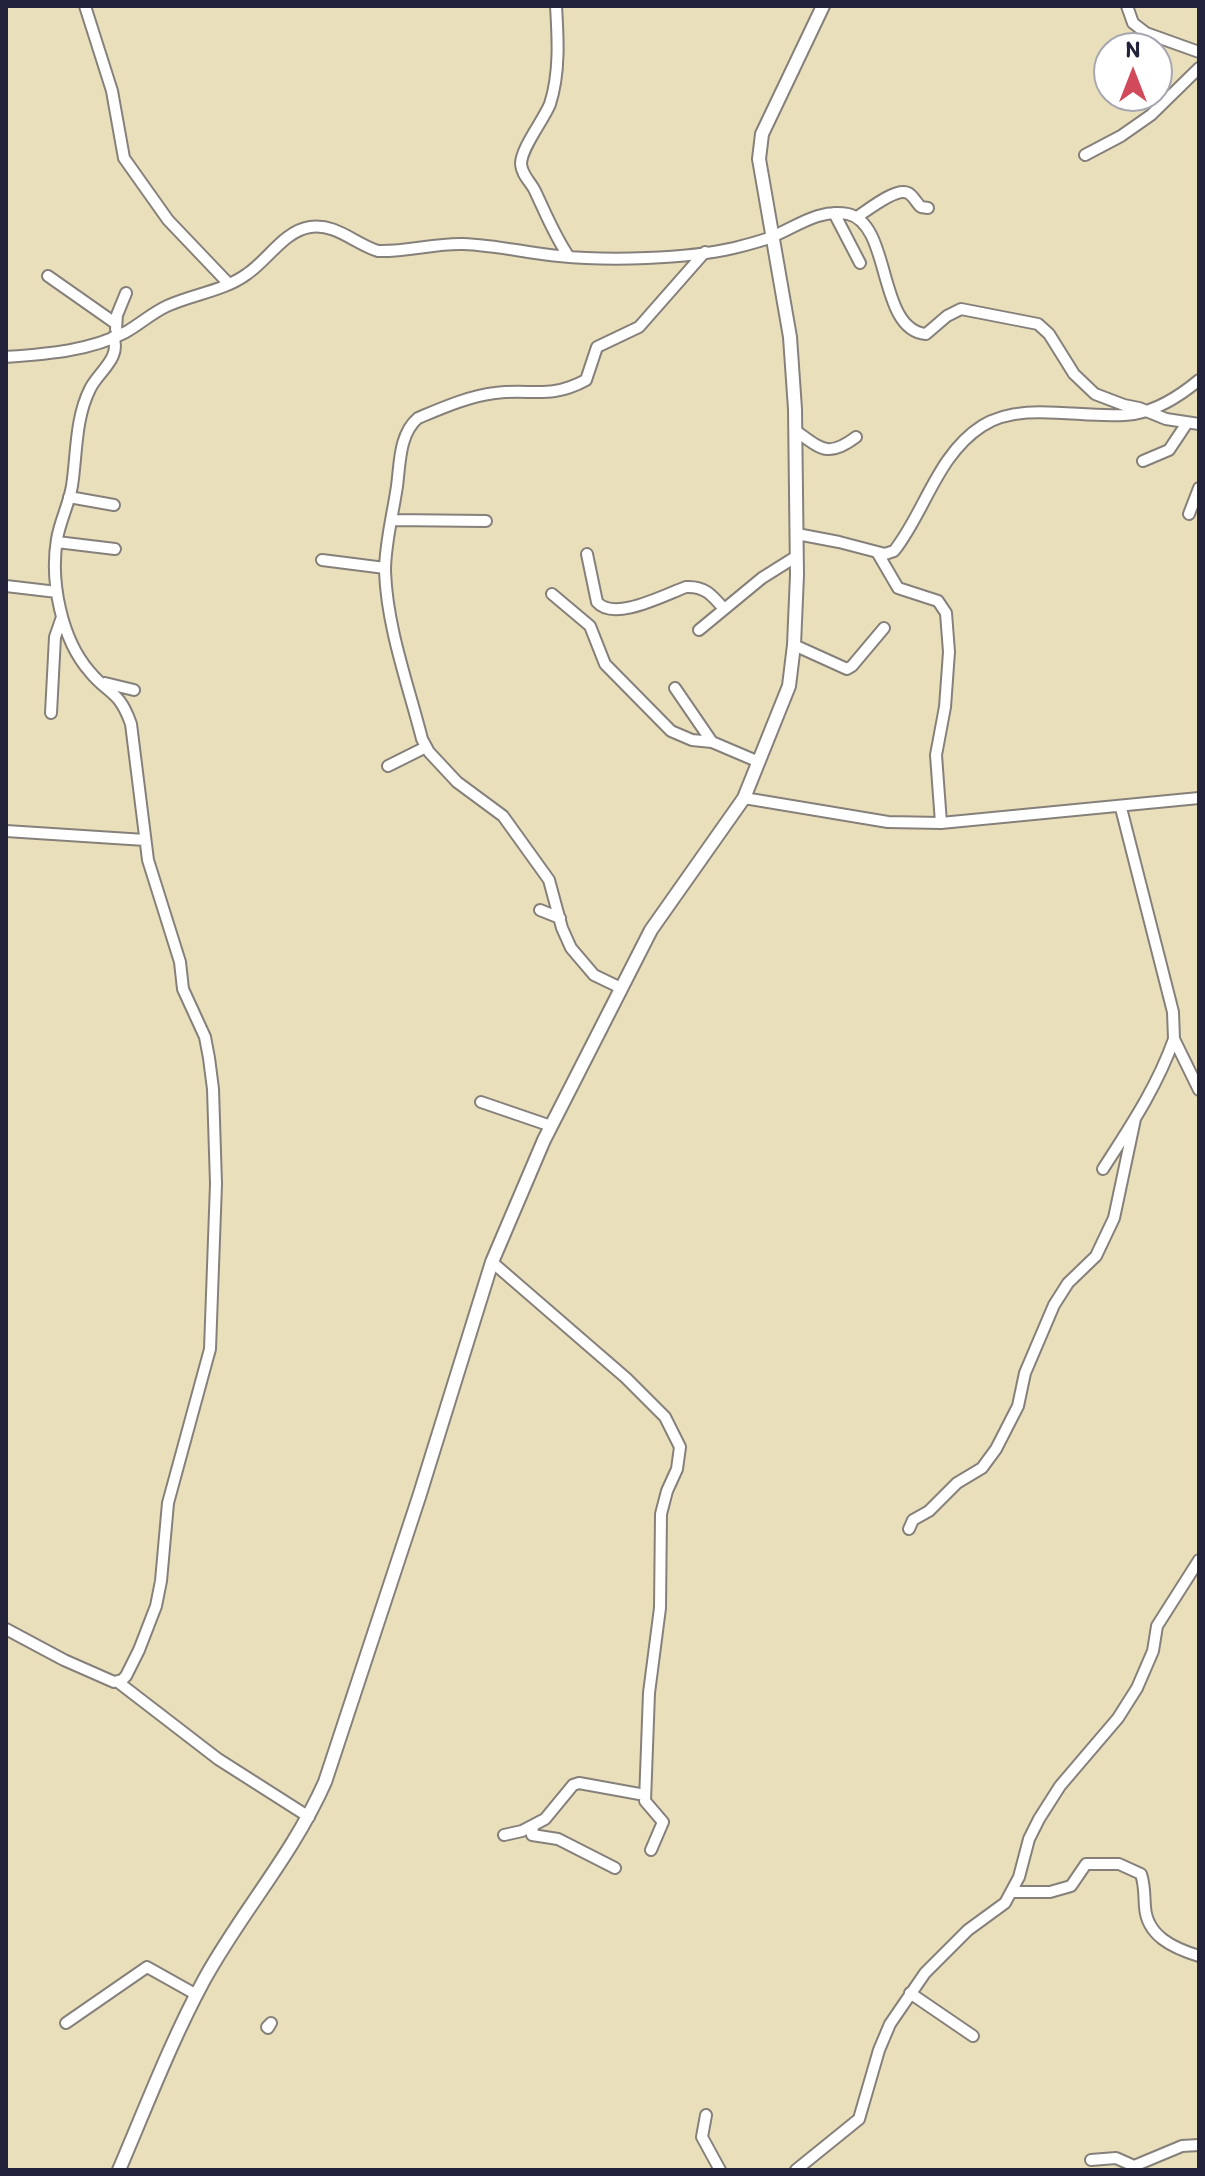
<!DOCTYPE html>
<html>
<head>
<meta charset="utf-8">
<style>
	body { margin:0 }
	#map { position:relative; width:1205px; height:2176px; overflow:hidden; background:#eadfbb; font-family:Itim,sans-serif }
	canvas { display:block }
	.frame { position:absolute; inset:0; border:8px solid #22223b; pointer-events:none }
	.north { position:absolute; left:1093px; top:32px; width:80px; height:80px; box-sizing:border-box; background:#fff; border:2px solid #a7a7b1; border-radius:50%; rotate:0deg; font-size:22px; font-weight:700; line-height:32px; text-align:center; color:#22223b }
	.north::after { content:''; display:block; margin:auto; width:28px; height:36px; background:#d1495b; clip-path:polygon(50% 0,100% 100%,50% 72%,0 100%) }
</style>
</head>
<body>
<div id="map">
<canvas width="1205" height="2176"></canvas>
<div class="frame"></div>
<div class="north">N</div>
</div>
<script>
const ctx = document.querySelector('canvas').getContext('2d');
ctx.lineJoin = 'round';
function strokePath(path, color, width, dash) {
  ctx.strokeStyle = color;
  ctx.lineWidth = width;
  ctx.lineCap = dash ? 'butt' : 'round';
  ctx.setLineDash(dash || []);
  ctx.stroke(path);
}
const minor = new Path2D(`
	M 85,6 L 112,91 L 124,158 L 168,220 L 229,284
	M 556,6 C 558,38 560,73 550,104 C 543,121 521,148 521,164 C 522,176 531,182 535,191 C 546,214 554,235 569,257
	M 1127,6 L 1133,23 L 1146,33 L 1199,52
	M 1085,155 L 1121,136 L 1151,115 L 1199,68
	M 834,213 L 860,263
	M 857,217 C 868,210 896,187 908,193 C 913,195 917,204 921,207 L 928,208
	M 48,276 L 115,323
	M 116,329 L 117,315 L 126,293
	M 6,357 C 46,354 90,351 126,332 C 140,324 152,313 167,306 C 193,294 224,291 247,274 C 268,260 284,231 310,227 C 336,223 355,244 378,251 C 407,252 435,243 463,244 C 495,245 527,253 559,256 C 608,261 686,259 734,248 C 746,245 758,242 769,238 C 795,228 818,208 848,214 C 892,224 877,330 926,334 L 947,316 L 961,309 L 1038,324 L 1049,334 L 1074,374 L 1095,394 L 1124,405 L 1139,408 L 1166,419 L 1199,424
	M 796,431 C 821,449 828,458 856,437
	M 1143,461 L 1169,450 L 1187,423
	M 69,497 L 114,505
	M 1189,514 L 1199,488
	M 392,520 L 486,521
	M 797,534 L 839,542 L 885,554 L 894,551 C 925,512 937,455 982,426 C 1024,399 1087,421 1134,414 C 1158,410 1181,395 1199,380
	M 57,542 L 115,549
	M 877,552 L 898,588 L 938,601 L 946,613 L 949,652 L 945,707 L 936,755 L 941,823
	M 587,554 L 597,602 C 614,622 664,595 686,587 C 705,586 712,595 724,609
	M 322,560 L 385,568
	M 6,586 L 57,592
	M 552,594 L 590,626 L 605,664 L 671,731 L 692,740 L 712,742 L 759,762
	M 699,630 L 762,578 L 797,556
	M 794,645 L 847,669 L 852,666 L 884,628
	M 105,683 L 134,690
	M 675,688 L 712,742
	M 51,713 L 55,637 L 62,617
	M 388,766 L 426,747
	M 744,798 L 888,822 L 941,823 L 1199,798
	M 1121,808 L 1173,1012 L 1174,1039 L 1199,1090
	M 6,831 L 145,840
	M 540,910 L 560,918
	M 621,988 L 594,975 L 571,948 L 562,928 L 549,880 L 503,816 L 457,782 L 429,752 L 422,739 C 408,684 387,628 385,571 C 385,543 393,514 397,486 C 400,464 399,434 418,418 C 442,408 469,396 495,393 C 531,388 549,400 586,380 L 597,347 L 639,327 L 705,252
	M 481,1102 L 551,1126
	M 1103,1169 C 1130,1127 1157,1087 1174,1039
	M 492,1262 L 626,1378 L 665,1417 L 680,1447 L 677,1469 L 667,1491 L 661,1514 L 660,1608 L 649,1693 L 645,1801 L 663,1822 L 651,1850
	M 909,1529 L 913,1520 L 929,1511 L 957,1483 L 982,1468 L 996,1449 L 1018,1406 L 1025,1373 L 1054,1305 L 1068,1283 L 1096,1256 L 1114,1218 L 1135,1119
	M 6,1629 L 64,1660 L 114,1682 L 122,1680 L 126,1676 L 139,1650 L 156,1606 L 161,1581 L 168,1503 L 210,1349 L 216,1184 L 213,1089 L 209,1058 L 205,1037 L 183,989 L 180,962 L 148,860 L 131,724 C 119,690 109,695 90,672 C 61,639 50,581 57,539 C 60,521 69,504 72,486 C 77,453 75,419 90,389 C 98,372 122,358 113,337
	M 118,1682 L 218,1759 L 309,1817
	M 533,1826 L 532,1835 L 558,1839 L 615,1868
	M 504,1835 L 522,1831 L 545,1819 L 573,1785 L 579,1783 L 645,1795
	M 1012,1892 L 1050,1892 L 1071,1886 L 1086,1864 L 1119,1864 L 1141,1874 C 1145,1886 1144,1895 1145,1907 C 1147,1936 1173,1948 1199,1956
	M 910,1993 L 973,2036
	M 66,2023 L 147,1967 L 197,1995
	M 267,2027 L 271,2023 L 268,2028
	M 706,2115 L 702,2137 L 720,2170
	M 1091,2160 L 1116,2158 L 1134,2166 L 1182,2146 L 1199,2145
	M 796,2170 L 859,2119 L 879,2050 L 890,2024 L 925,1973 L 968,1930 L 1005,1903 L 1019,1877 L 1029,1839 L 1039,1819 L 1060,1786 L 1118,1718 L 1137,1688 L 1153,1651 L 1157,1626 L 1199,1560`);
const tertiary = new Path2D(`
	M 119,2170 C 146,2107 171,2041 204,1980 C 242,1911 292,1856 325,1782 L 419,1497 L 492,1262 L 544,1140 L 651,930 L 744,798 L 789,686 L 794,645 L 797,575 L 795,409 L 790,337 L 759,159 L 762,134 L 823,6`);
strokePath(minor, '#86807b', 14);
strokePath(tertiary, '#86807b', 16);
strokePath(minor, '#fff', 10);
strokePath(tertiary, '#fff', 12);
</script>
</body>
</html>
